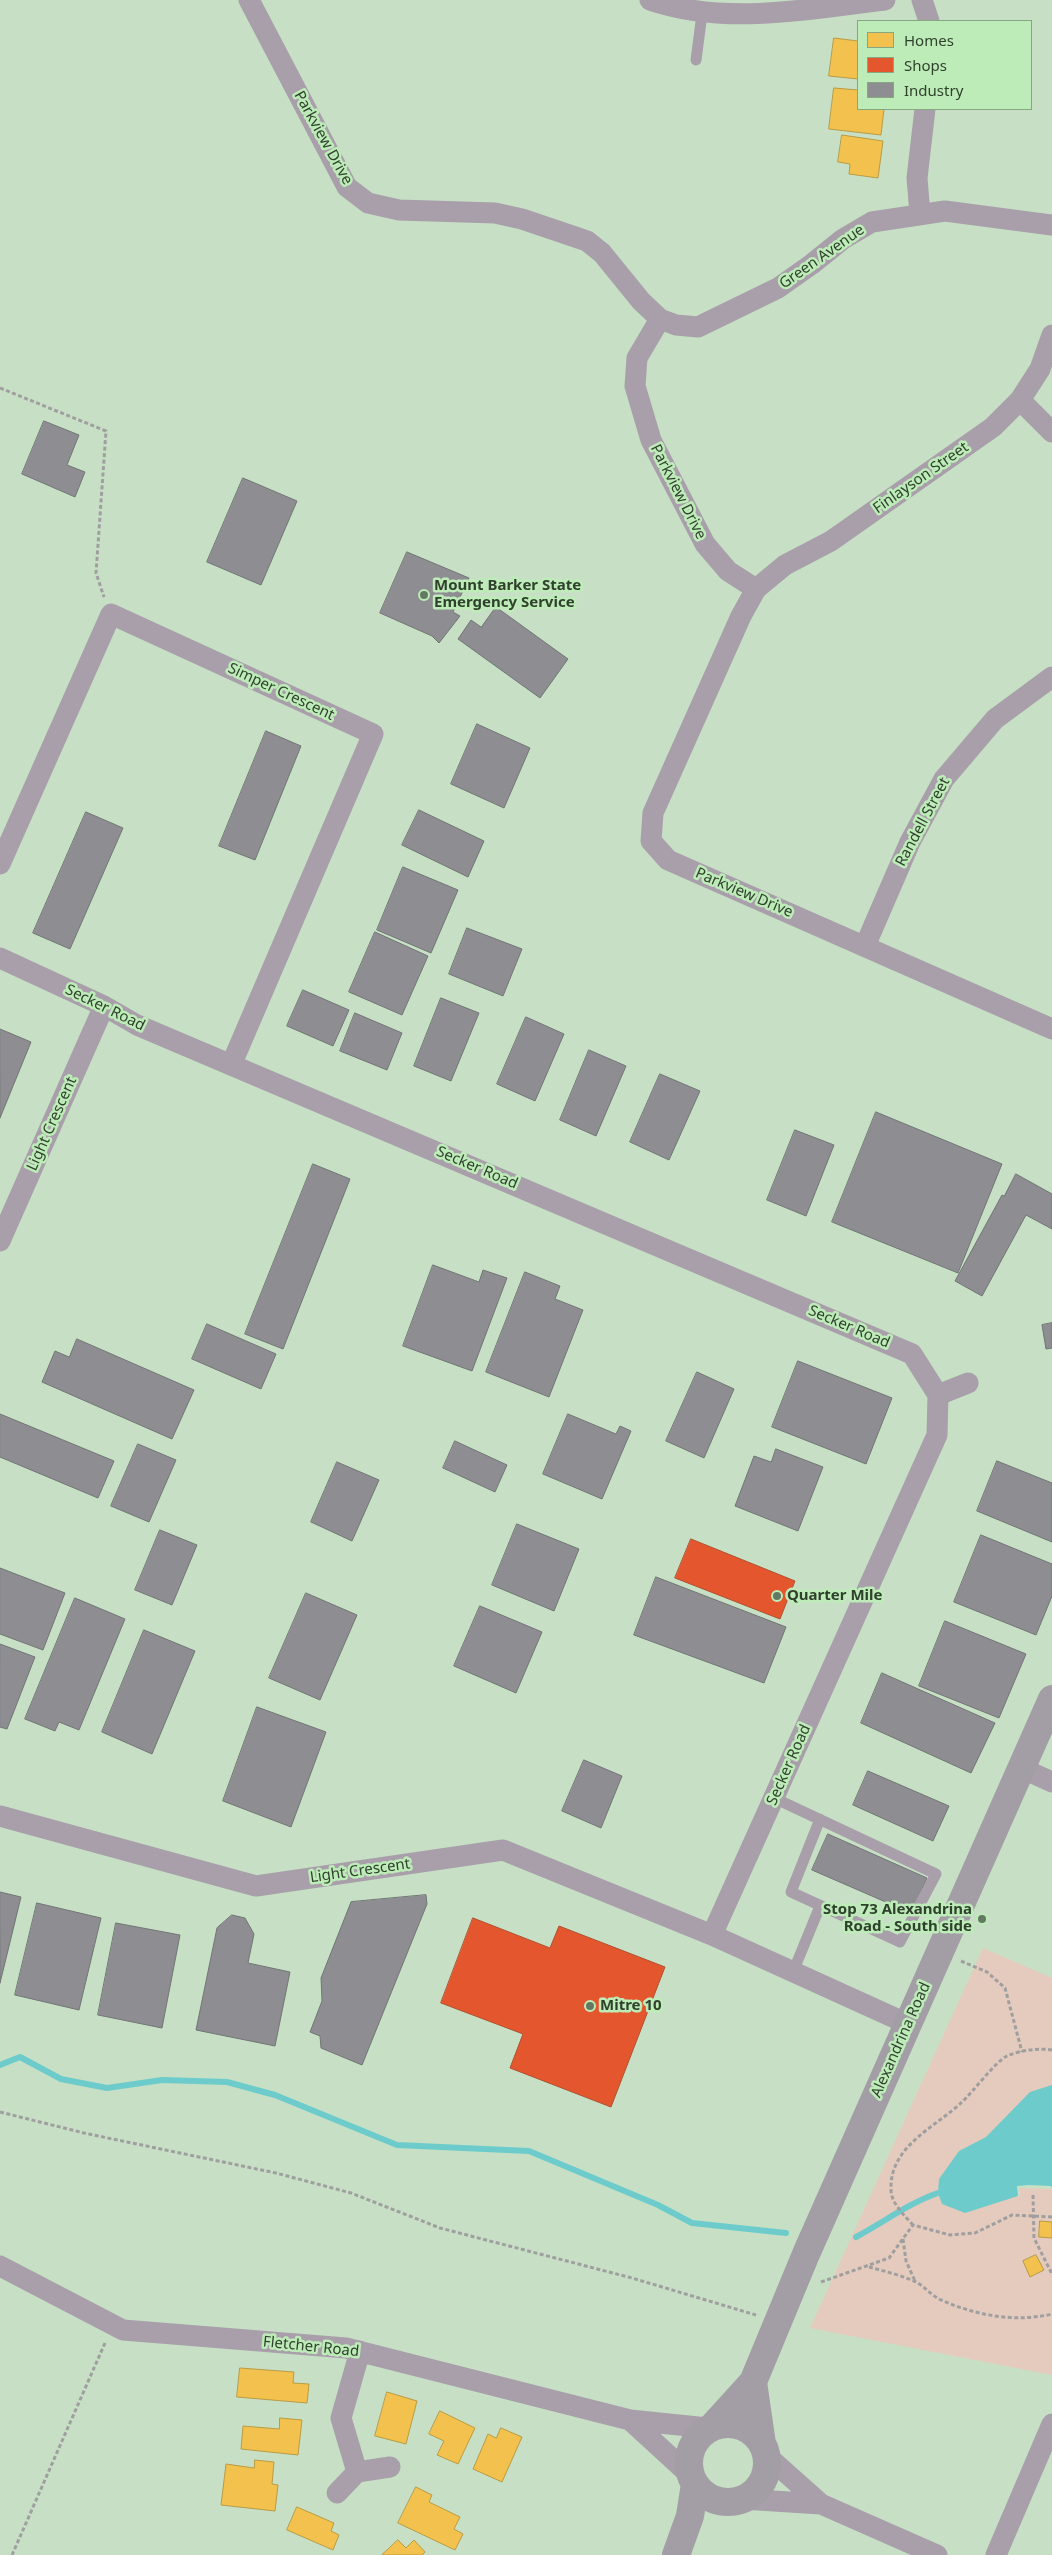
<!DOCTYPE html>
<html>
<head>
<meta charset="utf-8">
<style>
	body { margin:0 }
	#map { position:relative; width:1052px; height:2555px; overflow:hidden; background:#c7e0c5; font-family:"Noto Sans",sans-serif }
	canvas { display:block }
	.legend { position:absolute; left:857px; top:20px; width:175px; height:90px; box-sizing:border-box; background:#beecb9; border:1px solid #85a881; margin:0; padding:6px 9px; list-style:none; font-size:15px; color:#2f412d }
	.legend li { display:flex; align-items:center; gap:10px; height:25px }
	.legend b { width:25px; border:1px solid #85a881 }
</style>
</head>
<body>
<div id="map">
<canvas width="1052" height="2555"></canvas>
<ul class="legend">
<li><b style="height:14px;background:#f2c14e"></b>Homes</li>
<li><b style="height:14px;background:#e4572e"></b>Shops</li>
<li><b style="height:14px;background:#8d8d92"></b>Industry</li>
</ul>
</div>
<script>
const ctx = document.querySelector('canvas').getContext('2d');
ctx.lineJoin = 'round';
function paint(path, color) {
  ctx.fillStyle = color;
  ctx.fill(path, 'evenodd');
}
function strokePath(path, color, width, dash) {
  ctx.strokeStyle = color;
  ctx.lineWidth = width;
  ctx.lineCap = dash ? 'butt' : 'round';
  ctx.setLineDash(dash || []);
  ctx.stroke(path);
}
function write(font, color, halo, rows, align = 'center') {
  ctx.font = font + ' "Noto Sans",sans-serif';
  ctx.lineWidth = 5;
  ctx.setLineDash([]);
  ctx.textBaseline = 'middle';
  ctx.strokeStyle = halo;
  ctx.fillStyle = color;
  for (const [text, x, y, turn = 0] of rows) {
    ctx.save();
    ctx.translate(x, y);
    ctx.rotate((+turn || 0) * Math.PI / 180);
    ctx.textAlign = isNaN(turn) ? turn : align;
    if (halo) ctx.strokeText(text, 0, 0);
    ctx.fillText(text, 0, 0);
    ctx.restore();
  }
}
const green = new Path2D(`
	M 983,1948 L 1052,1978 L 1052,2375 L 810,2328 Z`);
const water = new Path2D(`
	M 1052,2085 L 1052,2187 L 1018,2186 L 1018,2196 L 965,2213 L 942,2204 L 938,2193 L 939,2179 L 959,2151 L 986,2137 L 1030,2092 Z`);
const pier = new Path2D(`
	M 1029,2185 L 1051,2186 L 1052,2189 L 1020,2188 L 1020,2196 L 1018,2196 L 1017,2186 Z`);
const homes = new Path2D(`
	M 834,38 L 858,41 L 858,79 L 829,76 Z
	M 834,88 L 858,90 L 858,109 L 884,109 L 881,135 L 829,129 Z
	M 842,135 L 883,141 L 878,178 L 849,174 L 850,164 L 838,162 Z
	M 1040,2221 L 1052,2222 L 1052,2238 L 1039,2237 Z
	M 1036,2255 L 1044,2270 L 1030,2277 L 1023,2261 Z
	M 240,2368 L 294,2372 L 293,2383 L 309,2384 L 307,2403 L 237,2397 Z
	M 387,2392 L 417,2401 L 406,2444 L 375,2436 Z
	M 440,2411 L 475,2428 L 458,2464 L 437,2455 L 444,2441 L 429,2434 Z
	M 280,2418 L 302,2420 L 298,2455 L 241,2449 L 243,2426 L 279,2429 Z
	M 501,2428 L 522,2437 L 502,2482 L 473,2469 L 488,2434 L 496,2438 Z
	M 255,2460 L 274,2462 L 272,2484 L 278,2485 L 275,2511 L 221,2505 L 226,2464 L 254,2468 Z
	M 416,2487 L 432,2495 L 429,2502 L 460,2517 L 454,2529 L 463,2534 L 455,2550 L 398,2523 Z
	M 297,2507 L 334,2523 L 331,2531 L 339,2535 L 333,2550 L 287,2530 Z
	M 398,2540 L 406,2548 L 414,2540 L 425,2552 L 422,2555 L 382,2555 Z`);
const shops = new Path2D(`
	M 691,1539 L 795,1581 L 780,1619 L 675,1578 Z
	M 473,1918 L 550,1948 L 559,1926 L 665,1967 L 611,2107 L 510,2068 L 523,2034 L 441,2003 Z`);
const industry = new Path2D(`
	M 44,421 L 79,435 L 67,465 L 85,472 L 75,497 L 22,474 Z
	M 243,478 L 297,501 L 261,585 L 207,562 Z
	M 407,552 L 469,578 L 453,612 L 460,616 L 439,643 L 432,636 L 380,613 Z
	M 496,607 L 568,659 L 540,698 L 458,639 L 471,620 L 481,627 Z
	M 477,724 L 530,748 L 504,808 L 451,784 Z
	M 266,731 L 301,746 L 255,860 L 219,846 Z
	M 419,810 L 484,841 L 468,877 L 402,845 Z
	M 86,812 L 123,828 L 70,949 L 33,933 Z
	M 403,867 L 458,890 L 431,953 L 377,930 Z
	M 467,928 L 522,949 L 503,996 L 449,974 Z
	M 375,932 L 428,956 L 402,1015 L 349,992 Z
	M 303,990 L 349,1010 L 333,1046 L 287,1026 Z
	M 441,998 L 479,1013 L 451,1081 L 414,1066 Z
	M 355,1013 L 402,1033 L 387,1070 L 340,1051 Z
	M 526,1017 L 564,1034 L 535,1101 L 497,1084 Z
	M 0,1029 L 31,1042 L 0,1118 Z
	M 589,1050 L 626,1066 L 596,1136 L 560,1120 Z
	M 660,1074 L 700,1091 L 669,1160 L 630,1142 Z
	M 876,1112 L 1002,1164 L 958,1273 L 832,1222 Z
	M 795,1130 L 834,1145 L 806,1216 L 767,1200 Z
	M 313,1164 L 350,1179 L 283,1349 L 245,1334 Z
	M 1016,1174 L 1052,1194 L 1052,1229 L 1026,1215 L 982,1296 L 955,1281 L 1002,1195 L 1004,1196 Z
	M 433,1265 L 479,1282 L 483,1270 L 507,1278 L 472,1371 L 403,1346 Z
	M 525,1272 L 560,1286 L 555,1299 L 583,1310 L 549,1397 L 486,1372 Z
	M 1052,1323 L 1052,1348 L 1046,1349 L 1042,1325 Z
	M 207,1324 L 276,1354 L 261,1389 L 192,1359 Z
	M 77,1339 L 194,1390 L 172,1439 L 42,1382 L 55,1351 L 69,1357 Z
	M 798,1361 L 892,1398 L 866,1464 L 772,1427 Z
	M 697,1372 L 734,1389 L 704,1458 L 666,1441 Z
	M 0,1414 L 114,1461 L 98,1498 L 0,1457 Z
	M 568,1414 L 616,1434 L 620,1426 L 631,1431 L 602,1499 L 543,1474 Z
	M 455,1441 L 507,1465 L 495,1492 L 443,1468 Z
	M 138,1444 L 176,1460 L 149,1522 L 111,1506 Z
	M 776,1449 L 823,1467 L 798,1531 L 735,1506 L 754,1456 L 771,1462 Z
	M 997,1461 L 1052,1483 L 1052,1542 L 977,1511 Z
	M 337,1462 L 379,1480 L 352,1541 L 311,1522 Z
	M 517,1524 L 579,1549 L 554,1611 L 492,1585 Z
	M 160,1530 L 197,1545 L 172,1605 L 135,1590 Z
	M 981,1535 L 1052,1564 L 1052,1596 L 1036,1635 L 954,1602 Z
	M 0,1568 L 65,1593 L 43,1650 L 0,1634 Z
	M 656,1577 L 786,1627 L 764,1683 L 634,1635 Z
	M 306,1593 L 357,1615 L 320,1700 L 269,1678 Z
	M 75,1598 L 125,1619 L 79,1730 L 59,1722 L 55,1731 L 25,1719 Z
	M 480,1606 L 542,1632 L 516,1693 L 454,1666 Z
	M 945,1621 L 1026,1654 L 999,1718 L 919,1686 Z
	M 144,1630 L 195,1651 L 152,1754 L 102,1732 Z
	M 0,1644 L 35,1657 L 7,1729 L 0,1727 Z
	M 882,1673 L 995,1723 L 971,1773 L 861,1723 Z
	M 257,1707 L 326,1732 L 291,1827 L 223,1801 Z
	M 584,1760 L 622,1776 L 601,1828 L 562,1811 Z
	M 868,1771 L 949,1806 L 933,1841 L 853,1805 Z
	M 828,1834 L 927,1878 L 911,1913 L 812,1870 Z
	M 0,1892 L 21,1897 L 0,1983 Z
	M 426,1895 L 427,1904 L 362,2065 L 321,2048 L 320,2036 L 310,2032 L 322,2001 L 321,1978 L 351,1902 Z
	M 37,1903 L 101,1918 L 79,2010 L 15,1995 Z
	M 232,1915 L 245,1918 L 254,1934 L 248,1963 L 290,1972 L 275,2046 L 196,2030 L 217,1928 Z
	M 116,1923 L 180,1935 L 162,2028 L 98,2015 Z`);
const stream = new Path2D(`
	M 0,2065 L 20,2057 L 61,2079 L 107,2088 L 162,2080 L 227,2082 L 275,2095 L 397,2145 L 529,2151 L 658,2205 L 692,2223 L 786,2233
	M 856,2237 C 884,2222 909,2203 938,2193`);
const path = new Path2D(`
	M 0,388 L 106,431 L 96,573 L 104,597
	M 961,1961 L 987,1972 L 1005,1988 L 1022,2052
	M 0,2112 L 84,2133 L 276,2173 L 351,2193 L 440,2228 L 632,2278 L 756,2315
	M 1033,2195 L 1034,2238 L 1052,2274
	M 913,2225 C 905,2216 891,2203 891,2190 C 889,2146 936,2127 962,2102 C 973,2092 996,2061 1007,2056 C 1021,2050 1038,2048 1052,2050
	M 903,2239 L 906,2261 L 915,2281
	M 869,2267 C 884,2271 900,2275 914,2281 C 923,2285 930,2294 939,2299 C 974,2315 1014,2323 1052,2314
	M 821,2282 L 889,2258 L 913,2225 L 950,2235 L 975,2233 L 1012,2215 L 1052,2217
	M 12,2555 L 105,2343`);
const service = new Path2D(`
	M 696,60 L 702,14
	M 774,1798 L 936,1874 L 900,1942 L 791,1892 L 820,1819
	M 793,1972 L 820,1906`);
const minor = new Path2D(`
	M 249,0 L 347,187 L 368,203 L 399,210 L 495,213 L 522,219 L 587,241 L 602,253 L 641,301 L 660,319 L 637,358 L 635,386 L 651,440 L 705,544 L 728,571 L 756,589 L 741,616 L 653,813 L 651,841 L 668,860 L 1052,1029
	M 650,0 C 726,26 807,9 885,0
	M 922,0 L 929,21
	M 920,214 L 917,178 L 925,109
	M 660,319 L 676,325 L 698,327 L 778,288 L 812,264 L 843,239 L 872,222 L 945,211 L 1052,225
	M 1020,400 L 1052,432
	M 756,589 L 785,565 L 831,541 L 993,427 L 1020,400 L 1040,369 L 1052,335
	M 0,864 L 111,614 L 373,734 L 232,1063
	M 865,946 L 910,842 L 944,779 L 995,719 L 1052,677
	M 0,958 L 104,1006 L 137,1025 L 912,1354 L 938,1395 L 937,1435 L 712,1935 L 908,2024
	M 0,1241 L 104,1006
	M 938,1395 L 968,1383
	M 1021,1768 L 1052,1782
	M 0,1816 L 256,1886 L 503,1850 L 712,1935
	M 0,2266 L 123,2330 L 346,2348 L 630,2420 L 708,2428
	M 630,2420 L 691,2476
	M 766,2455 L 821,2504 L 937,2555
	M 357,2472 L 341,2418 L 360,2351
	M 337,2493 L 357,2472 L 390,2467
	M 742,2499 L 821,2504
	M 996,2555 L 1052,2424`);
const secondary = new Path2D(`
	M 753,2382 L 762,2444
	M689 2463a39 39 0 1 1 78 0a39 39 0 1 1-78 0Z
	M 713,2426 L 753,2382 L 806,2254 L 1052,1699
	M 676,2555 L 690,2516 L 695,2484`);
const markers = [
	[424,595,5,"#647962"],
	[777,1596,5,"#647962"],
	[982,1919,5,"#647962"],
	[590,2006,5,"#647962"]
];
const streetNames = [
	["Parkview Drive",323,138,61],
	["Green Avenue",822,257,-35],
	["Finlayson Street",921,478,-35],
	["Parkview Drive",678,492,63],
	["Simper Crescent",281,692,25],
	["Randell Street",923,822,-62],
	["Parkview Drive",744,893,23],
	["Secker Road",105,1008,26],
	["Light Crescent",52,1124,-66],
	["Secker Road",477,1168,23],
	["Secker Road",849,1327,23],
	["Secker Road",789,1765,-66],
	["Light Crescent",360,1871,-8],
	["Alexandrina Road",901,2040,-66],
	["Fletcher Road",311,2347,6]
];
const poiNames = [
	["Mount Barker State",434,586],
	["Emergency Service",434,603],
	["Quarter Mile",787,1596],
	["Stop 73 Alexandrina",972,1910,"right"],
	["Road - South side",972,1927,"right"],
	["Mitre 10",600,2006]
];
paint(green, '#e5cbbd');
paint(water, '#6dcccb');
paint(pier, '#c7e0c5');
paint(homes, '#f2c14e');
strokePath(homes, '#b89b44', 1);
paint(shops, '#e4572e');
strokePath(shops, '#ae502e', 1);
paint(industry, '#8d8d92');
strokePath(industry, '#717674', 1);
strokePath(stream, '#6dcccb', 6);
strokePath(path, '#9f9fa0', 3, [4, 2.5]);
strokePath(service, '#a89faa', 11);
strokePath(minor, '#a89faa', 21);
strokePath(secondary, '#a39ea6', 28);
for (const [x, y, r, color] of markers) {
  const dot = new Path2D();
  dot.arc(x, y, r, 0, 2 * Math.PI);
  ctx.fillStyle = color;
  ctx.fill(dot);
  strokePath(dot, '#beecb9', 2);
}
write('15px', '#2f412d', '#beecb9', streetNames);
write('bold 15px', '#2f412d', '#beecb9', poiNames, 'left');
</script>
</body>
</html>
